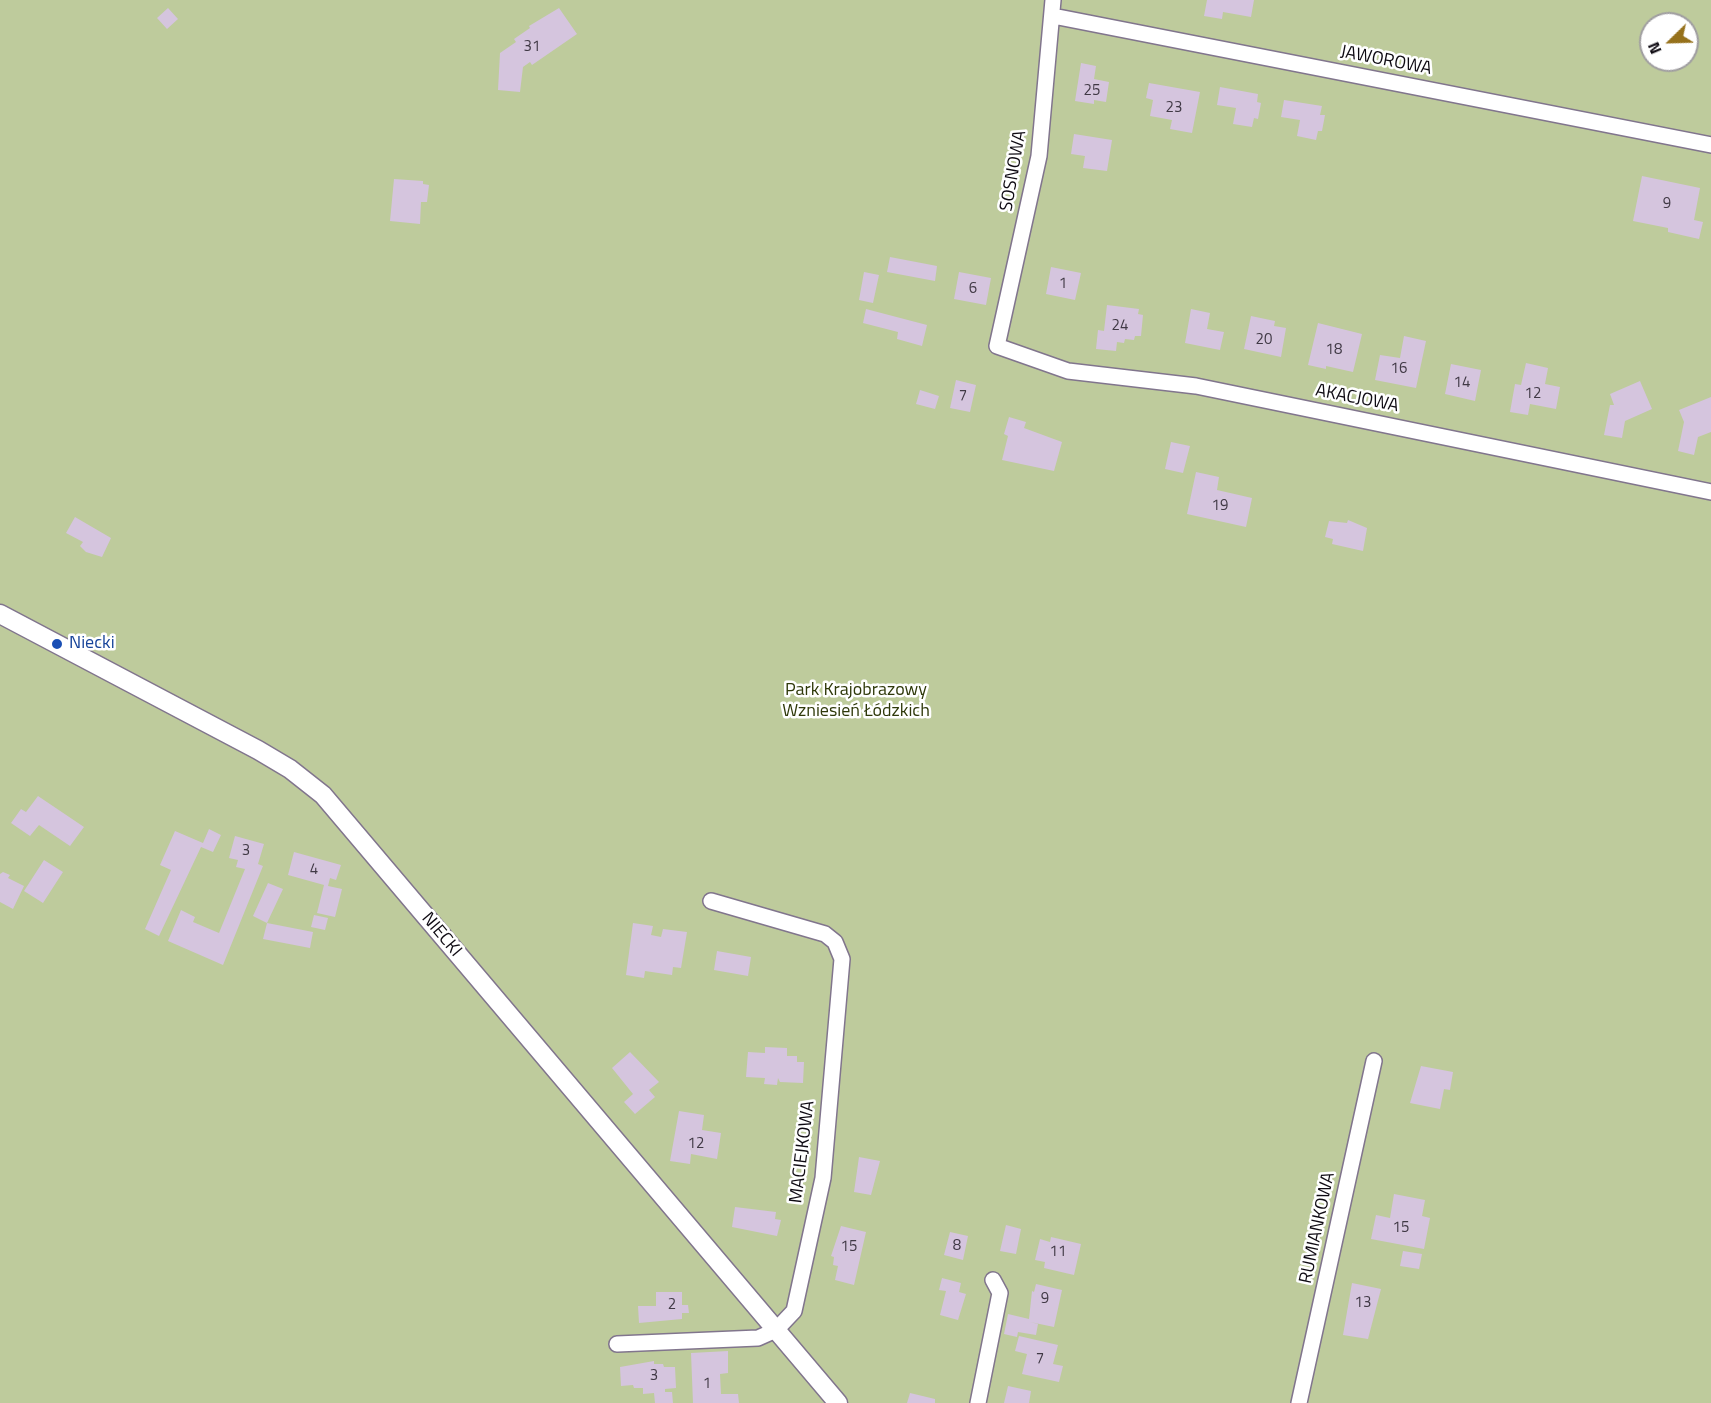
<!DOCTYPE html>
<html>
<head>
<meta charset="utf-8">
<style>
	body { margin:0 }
	#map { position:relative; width:1711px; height:1403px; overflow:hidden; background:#f9f4ff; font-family:"Titillium Web",sans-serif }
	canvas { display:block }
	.north { position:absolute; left:1639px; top:12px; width:60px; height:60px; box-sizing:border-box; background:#fff; border:2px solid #9f9da0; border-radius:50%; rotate:247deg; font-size:16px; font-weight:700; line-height:24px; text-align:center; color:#0e0a12 }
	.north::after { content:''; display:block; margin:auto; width:21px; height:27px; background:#96711b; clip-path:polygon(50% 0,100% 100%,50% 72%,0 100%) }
</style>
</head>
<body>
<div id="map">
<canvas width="1711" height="1403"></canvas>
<div class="north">N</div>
</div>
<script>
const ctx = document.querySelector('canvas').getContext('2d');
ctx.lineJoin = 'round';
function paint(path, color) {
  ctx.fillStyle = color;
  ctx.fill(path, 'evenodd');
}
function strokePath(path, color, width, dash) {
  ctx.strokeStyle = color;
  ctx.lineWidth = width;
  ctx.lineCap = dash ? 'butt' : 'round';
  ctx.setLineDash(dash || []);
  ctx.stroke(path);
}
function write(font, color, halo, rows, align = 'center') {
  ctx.font = font + ' "Titillium Web",sans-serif';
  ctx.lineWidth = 5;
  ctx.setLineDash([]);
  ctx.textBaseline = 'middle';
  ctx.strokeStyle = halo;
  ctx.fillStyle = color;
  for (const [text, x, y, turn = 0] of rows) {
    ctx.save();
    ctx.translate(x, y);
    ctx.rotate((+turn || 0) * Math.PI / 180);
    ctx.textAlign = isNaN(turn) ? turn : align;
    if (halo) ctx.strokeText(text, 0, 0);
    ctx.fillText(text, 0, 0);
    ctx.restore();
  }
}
const green = new Path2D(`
	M 0,0 L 1711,0 L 1711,1403 L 0,1403 ZM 1651,24 L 1687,24 L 1687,60 L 1651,60 Z`);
const building = new Path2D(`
	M 1207,0 L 1254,0 L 1251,17 L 1223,12 L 1222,19 L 1204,16 Z
	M 168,8 L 178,19 L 167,29 L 157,18 Z
	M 559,8 L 577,34 L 532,65 L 530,62 L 523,67 L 520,92 L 498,90 L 500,53 L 516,42 L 514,39 L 530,28 L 529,26 Z
	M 1081,63 L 1096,66 L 1094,79 L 1109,82 L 1106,102 L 1094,100 L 1094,104 L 1075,101 Z
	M 1149,83 L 1200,92 L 1192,133 L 1170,129 L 1172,120 L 1150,116 L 1153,100 L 1146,98 Z
	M 1220,87 L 1258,94 L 1257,102 L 1261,103 L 1258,119 L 1254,118 L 1252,127 L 1233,124 L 1236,108 L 1217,105 Z
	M 1284,100 L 1322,106 L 1320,115 L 1325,115 L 1322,131 L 1318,131 L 1316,140 L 1297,136 L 1300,120 L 1281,117 Z
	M 1074,134 L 1112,140 L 1107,171 L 1083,168 L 1085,156 L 1071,154 Z
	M 1642,176 L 1700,188 L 1694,220 L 1703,222 L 1699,239 L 1668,232 L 1668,228 L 1633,221 Z
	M 394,179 L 423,181 L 423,184 L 429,185 L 427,202 L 421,202 L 420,224 L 390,221 Z
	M 890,257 L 937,266 L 935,281 L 887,272 Z
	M 1051,267 L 1081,273 L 1075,300 L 1046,294 Z
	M 864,272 L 879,275 L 873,303 L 859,300 Z
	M 959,272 L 991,278 L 986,305 L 954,299 Z
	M 1107,305 L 1139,309 L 1138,314 L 1143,315 L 1141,336 L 1135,336 L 1134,340 L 1125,339 L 1124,343 L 1117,342 L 1116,351 L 1096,349 L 1098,330 L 1104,331 Z
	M 866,309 L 927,325 L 922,346 L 897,339 L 898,332 L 863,323 Z
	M 1191,309 L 1210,313 L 1207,329 L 1224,332 L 1220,350 L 1185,343 Z
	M 1251,316 L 1275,321 L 1274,326 L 1286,328 L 1281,357 L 1244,349 Z
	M 1318,323 L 1362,334 L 1353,372 L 1326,366 L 1326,369 L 1308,365 Z
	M 1404,336 L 1426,341 L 1416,388 L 1375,380 L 1380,355 L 1400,358 Z
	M 1526,363 L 1548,368 L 1545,384 L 1560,387 L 1556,409 L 1530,404 L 1528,415 L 1510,412 L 1515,384 L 1521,385 Z
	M 1451,364 L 1481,370 L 1475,401 L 1445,394 Z
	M 956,380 L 976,385 L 970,412 L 950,408 Z
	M 1640,381 L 1652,409 L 1625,421 L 1622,438 L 1604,435 L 1610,405 L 1614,405 L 1610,394 Z
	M 920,390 L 939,396 L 935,409 L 916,404 Z
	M 1711,397 L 1711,432 L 1698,437 L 1694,455 L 1678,451 L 1684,422 L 1679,410 Z
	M 1009,417 L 1026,422 L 1024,428 L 1062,442 L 1054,471 L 1002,460 L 1008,436 L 1004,434 Z
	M 1171,442 L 1190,446 L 1183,473 L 1165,469 Z
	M 1196,472 L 1219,477 L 1217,490 L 1252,498 L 1246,527 L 1187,514 Z
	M 75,517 L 111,538 L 102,557 L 86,552 L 80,546 L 83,542 L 66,533 Z
	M 1348,520 L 1367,528 L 1363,551 L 1332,544 L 1333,539 L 1325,537 L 1329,521 L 1347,523 Z
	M 38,796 L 84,827 L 70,846 L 39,825 L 30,836 L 11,823 L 21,809 L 26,812 Z
	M 209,829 L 221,835 L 213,852 L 201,847 L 159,936 L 145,929 L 171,870 L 160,865 L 175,831 L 203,843 Z
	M 235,836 L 264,844 L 258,864 L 263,866 L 223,965 L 168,941 L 181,910 L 195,917 L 193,922 L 219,933 L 245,869 L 236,867 L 238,860 L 229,858 Z
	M 294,852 L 341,865 L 336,880 L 330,878 L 328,886 L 342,889 L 335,917 L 317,913 L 324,885 L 288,875 Z
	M 44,860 L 63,872 L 43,903 L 24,891 Z
	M 3,872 L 10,875 L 8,878 L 24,886 L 13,909 L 0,902 L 0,874 Z
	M 268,883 L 283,889 L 267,923 L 253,916 Z
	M 314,915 L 328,918 L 325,930 L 311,927 Z
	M 267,923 L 313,932 L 310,948 L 263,939 Z
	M 633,923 L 653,926 L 651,935 L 661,937 L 663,929 L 687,932 L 681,968 L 673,967 L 672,975 L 645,971 L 644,978 L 626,975 Z
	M 717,951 L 751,957 L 748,976 L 714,970 Z
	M 765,1047 L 787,1048 L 787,1056 L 797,1056 L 797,1062 L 804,1062 L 803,1083 L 780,1082 L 778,1078 L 777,1085 L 764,1084 L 765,1078 L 746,1077 L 748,1052 L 765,1053 Z
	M 630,1052 L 659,1082 L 649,1090 L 655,1097 L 635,1114 L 624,1102 L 633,1094 L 612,1068 Z
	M 1421,1066 L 1453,1072 L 1450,1090 L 1444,1089 L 1440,1109 L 1410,1103 Z
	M 679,1111 L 704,1115 L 702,1130 L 721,1133 L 717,1159 L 691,1154 L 690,1164 L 670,1161 Z
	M 859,1157 L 880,1161 L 871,1195 L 854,1192 Z
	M 1394,1194 L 1425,1200 L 1422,1216 L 1430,1218 L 1424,1249 L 1371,1239 L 1376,1215 L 1390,1218 Z
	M 735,1207 L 776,1212 L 775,1219 L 781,1220 L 777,1236 L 732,1227 Z
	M 1006,1225 L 1021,1229 L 1016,1254 L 1000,1251 Z
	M 841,1226 L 866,1232 L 854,1285 L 835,1280 L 838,1266 L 833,1265 L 834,1257 L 831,1256 Z
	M 950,1232 L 968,1236 L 963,1260 L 944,1255 Z
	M 1051,1237 L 1081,1244 L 1074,1275 L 1044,1268 L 1045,1262 L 1035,1260 L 1040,1239 L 1050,1242 Z
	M 1403,1251 L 1422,1254 L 1419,1269 L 1400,1266 Z
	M 942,1278 L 961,1283 L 959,1292 L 966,1294 L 958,1320 L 940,1315 L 946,1291 L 939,1290 Z
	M 1352,1283 L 1381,1289 L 1368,1339 L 1343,1335 Z
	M 1036,1284 L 1062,1290 L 1054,1327 L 1030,1322 L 1038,1324 L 1036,1335 L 1018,1332 L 1017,1337 L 1004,1334 L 1008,1314 L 1029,1319 L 1032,1291 L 1034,1292 Z
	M 656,1292 L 682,1292 L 682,1305 L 688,1305 L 689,1313 L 682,1313 L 682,1319 L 639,1323 L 638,1306 L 656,1306 Z
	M 1019,1336 L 1058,1345 L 1053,1364 L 1063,1366 L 1059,1382 L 1022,1374 L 1027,1354 L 1015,1351 Z
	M 728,1351 L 728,1373 L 720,1374 L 721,1394 L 738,1394 L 739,1403 L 693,1403 L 691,1353 Z
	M 654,1361 L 654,1364 L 663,1364 L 664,1367 L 675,1367 L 676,1388 L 665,1389 L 665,1392 L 672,1392 L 673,1403 L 655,1403 L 654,1393 L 643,1394 L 643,1388 L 634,1388 L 633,1385 L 621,1386 L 620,1367 Z
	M 1008,1386 L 1031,1391 L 1029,1403 L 1004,1403 Z
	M 910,1393 L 935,1399 L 935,1403 L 907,1403 Z`);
const minor = new Path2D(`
	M 1053,0 L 1039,156 L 997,346 L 1068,371 L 1196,386 L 1711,492
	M 1053,16 L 1711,145
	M 617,1344 L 758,1338 L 776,1330 L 794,1311 L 823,1178 L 842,959 L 835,942 L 825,934 L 711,901
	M 978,1403 L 1000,1293 L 993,1280
	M 1299,1403 L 1374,1061`);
const tertiary = new Path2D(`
	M 0,614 L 258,750 L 290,769 L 323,795 L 838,1403`);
const markers = [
	[57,644,6,"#1a4fb4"]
];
const numberNames = [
	["31",532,47],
	["25",1092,91],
	["23",1174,108],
	["9",1667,204],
	["1",1063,284],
	["6",973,289],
	["24",1120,326],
	["20",1264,340],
	["18",1334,350],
	["16",1399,369],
	["14",1462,383],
	["12",1533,394],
	["7",963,396],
	["19",1220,506],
	["3",246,851],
	["4",314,870],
	["12",696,1144],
	["15",1401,1228],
	["8",957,1246],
	["15",849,1247],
	["11",1058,1252],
	["9",1045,1299],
	["13",1363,1303],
	["2",672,1305],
	["7",1040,1359],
	["3",654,1376],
	["1",707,1384]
];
const streetNames = [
	["JAWOROWA",1386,61,11],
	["SOSNOWA",1014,171,-80],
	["AKACJOWA",1357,399,11],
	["NIECKI",441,935,50],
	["MACIEJKOWA",803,1152,-83],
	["RUMIANKOWA",1318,1228,-78]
];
const transitNames = [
	["Niecki",69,644]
];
const parkNames = [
	["Park Krajobrazowy",856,691],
	["Wzniesień Łódzkich",856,712]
];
paint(green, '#becb9c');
paint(building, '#d5c5de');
strokePath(minor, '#81758d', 18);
strokePath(tertiary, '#81758d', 21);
strokePath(minor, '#fff', 15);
strokePath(tertiary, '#fff', 18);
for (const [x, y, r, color] of markers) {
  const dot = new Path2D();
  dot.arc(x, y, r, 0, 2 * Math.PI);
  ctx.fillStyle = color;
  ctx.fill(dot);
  strokePath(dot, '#fff', 2);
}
write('15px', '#403945', null, numberNames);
write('18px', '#0e0a12', '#fff', streetNames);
write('18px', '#164399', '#fff', transitNames, 'left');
write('18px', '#2f390a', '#fff', parkNames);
</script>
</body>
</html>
